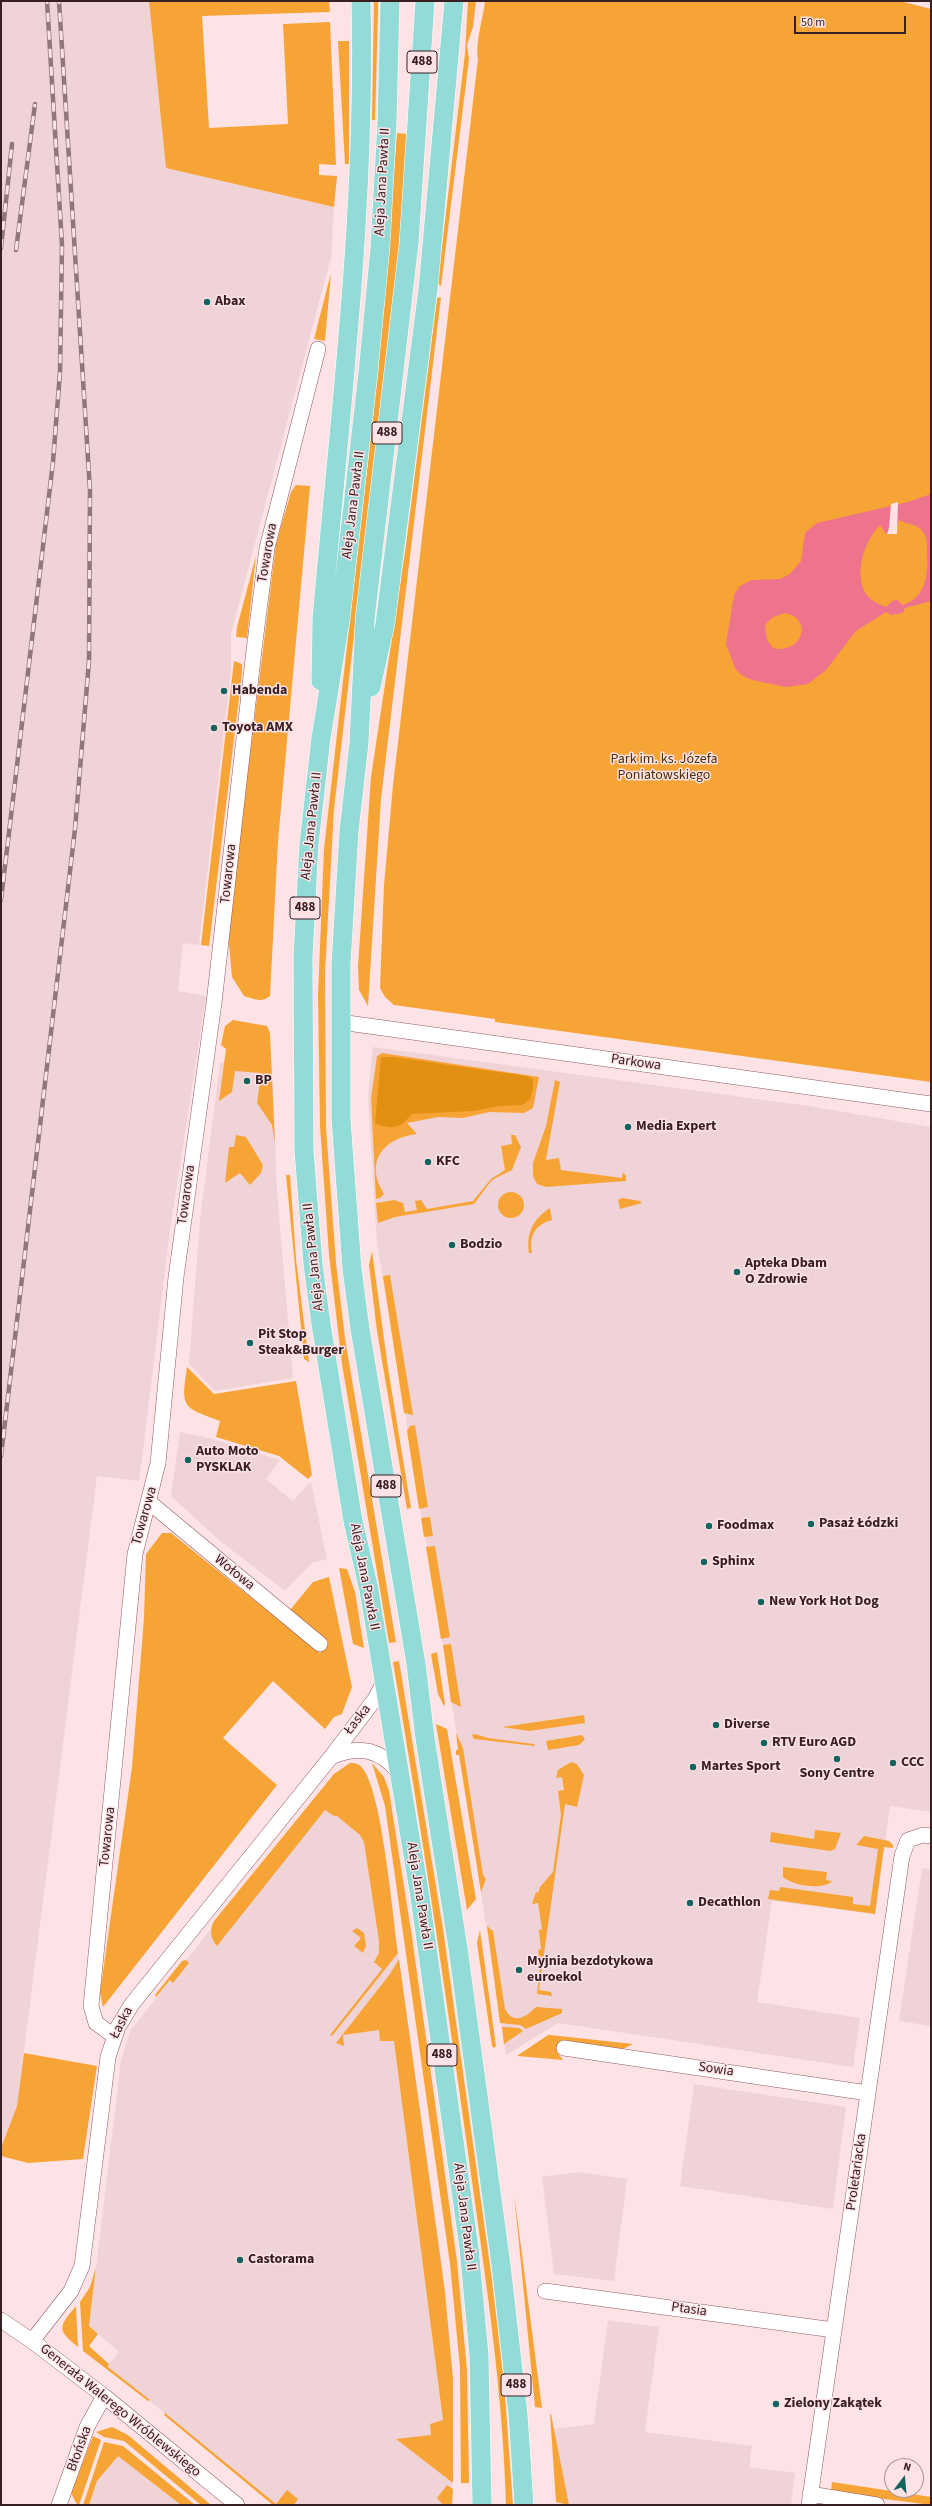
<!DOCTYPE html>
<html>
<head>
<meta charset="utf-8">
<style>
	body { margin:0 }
	#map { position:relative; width:932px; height:2506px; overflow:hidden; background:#fde3e6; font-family:"Source Sans 3",sans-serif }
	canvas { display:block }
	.frame { position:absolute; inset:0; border:2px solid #372024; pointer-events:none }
	.north { position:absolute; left:884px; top:2458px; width:40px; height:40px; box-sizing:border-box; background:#fde3e6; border:1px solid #ae9598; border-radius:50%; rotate:16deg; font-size:11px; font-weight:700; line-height:16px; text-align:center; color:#372024 }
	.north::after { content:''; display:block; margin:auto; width:14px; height:18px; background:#14635e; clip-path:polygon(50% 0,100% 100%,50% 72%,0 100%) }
	.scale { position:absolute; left:794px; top:16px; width:112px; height:18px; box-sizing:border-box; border:2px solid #372024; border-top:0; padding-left:5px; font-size:12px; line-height:14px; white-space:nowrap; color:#372024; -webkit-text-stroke:3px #fde3e6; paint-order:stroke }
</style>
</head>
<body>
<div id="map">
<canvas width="932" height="2506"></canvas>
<div class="frame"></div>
<div class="north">N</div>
<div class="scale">50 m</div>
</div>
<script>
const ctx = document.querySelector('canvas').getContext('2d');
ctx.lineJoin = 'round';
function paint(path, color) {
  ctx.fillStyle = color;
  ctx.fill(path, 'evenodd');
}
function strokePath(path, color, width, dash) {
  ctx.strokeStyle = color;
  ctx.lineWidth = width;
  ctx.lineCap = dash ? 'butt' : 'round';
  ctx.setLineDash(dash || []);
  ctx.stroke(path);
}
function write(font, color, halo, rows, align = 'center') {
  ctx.font = font + ' "Source Sans 3",sans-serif';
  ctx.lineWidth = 3;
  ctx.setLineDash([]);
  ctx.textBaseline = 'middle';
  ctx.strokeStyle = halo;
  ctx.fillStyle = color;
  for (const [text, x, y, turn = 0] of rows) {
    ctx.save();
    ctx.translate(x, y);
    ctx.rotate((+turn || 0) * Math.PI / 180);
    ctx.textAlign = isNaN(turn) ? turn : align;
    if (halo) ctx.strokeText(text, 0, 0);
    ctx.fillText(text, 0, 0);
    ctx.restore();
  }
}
const built = new Path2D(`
	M 1,1 L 149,1 L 166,168 L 334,207 L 331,257 L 231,634 L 231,671 L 199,945 L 183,943 L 178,991 L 206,996 L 170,1230 L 142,1459 L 139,1481 L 97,1476 L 17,2106 L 1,2148 Z
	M 373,1047 L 809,1106 L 931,1127 L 931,1812 L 890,1806 L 875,1914 L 772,1901 L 757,2002 L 860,2018 L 853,2067 L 558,2023 L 506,2055 L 443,1645 L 377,1244 L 368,1097 Z
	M 220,1063 L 272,1067 L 277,1192 L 293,1378 L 215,1391 L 189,1364 L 200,1220 Z
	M 180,1432 L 213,1439 L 280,1460 L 266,1479 L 293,1501 L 311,1482 L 327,1559 L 312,1563 L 285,1591 L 220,1541 L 171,1496 Z
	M 350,1763 L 359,1765 L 367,1774 L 378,1810 L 441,2257 L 453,2379 L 452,2505 L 277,2505 L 107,2366 L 119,2352 L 89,2326 L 121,2061 L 130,2031 L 334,1774 Z
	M 922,1868 L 931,1870 L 931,2026 L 899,2021 Z
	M 694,2084 L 846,2107 L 833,2209 L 680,2186 Z
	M 578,2172 L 627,2179 L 614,2281 L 554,2274 L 542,2177 Z
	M 608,2320 L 659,2327 L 645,2432 L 752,2446 L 749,2467 L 795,2473 L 791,2505 L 569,2505 L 553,2429 L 594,2424 Z
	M 118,2455 L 181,2505 L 89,2505 L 97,2481 Z`);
const green = new Path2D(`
	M 149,1 L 329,1 L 330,12 L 202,16 L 209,128 L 288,124 L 283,24 L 330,22 L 336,165 L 319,164 L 319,175 L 337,176 L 334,207 L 166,168 Z
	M 374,1 L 378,1 L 378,11 L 375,120 L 372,120 Z
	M 468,1 L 476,1 L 473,27 L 467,45 L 469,59 L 441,286 L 438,284 L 438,280 L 465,53 Z
	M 485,1 L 900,1 L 931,9 L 931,1082 L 495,1022 L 495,1019 L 394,1005 L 385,997 L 380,988 L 384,885 L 393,785 L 478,59 C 475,43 483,19 485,1 Z
	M 338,41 L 349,41 L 349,164 L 345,164 Z
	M 397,133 L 408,134 L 401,230 L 334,809 L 325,972 L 326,1128 L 336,1263 L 345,1338 L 396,1642 L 389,1643 L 342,1364 L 329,1255 L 320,1126 L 318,995 L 324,849 L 378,372 Z
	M 331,273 L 325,341 L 314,339 Z
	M 441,297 L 381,799 L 368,1006 L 359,990 L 358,966 L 371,777 L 406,545 L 437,298 Z
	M 296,485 L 310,486 L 278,841 L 270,996 C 262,1003 253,999 244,996 L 232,977 L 228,934 L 276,544 L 291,492 Z
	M 256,556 L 247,638 L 236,637 L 237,627 Z
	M 234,661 L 242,664 L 242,673 L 209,946 L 201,945 Z
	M 233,1020 L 267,1026 L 270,1033 L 275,1144 L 272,1125 L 257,1103 L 261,1073 L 235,1071 L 232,1092 L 219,1101 L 226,1049 L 221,1045 L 225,1026 Z
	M 382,1053 L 539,1077 L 533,1108 L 524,1113 L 489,1112 L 463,1118 L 438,1117 L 407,1123 L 417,1134 C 383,1138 364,1162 384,1194 L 380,1198 L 376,1199 L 371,1098 L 377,1056 Z
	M 555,1080 L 560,1082 L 546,1160 L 559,1158 L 561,1170 L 622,1178 L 623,1172 L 626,1176 L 626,1181 L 546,1187 L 537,1184 L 533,1176 L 533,1163 L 546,1126 Z
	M 236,1135 L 246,1137 L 263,1165 L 261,1173 L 250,1185 L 240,1173 L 225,1183 L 229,1147 L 234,1147 Z
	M 511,1135 L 515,1135 L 521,1147 L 512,1170 L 492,1180 L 474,1204 L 395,1217 L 378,1223 L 376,1203 L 394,1200 L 403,1203 L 405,1212 L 417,1210 L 415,1201 L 421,1200 L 427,1209 L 473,1201 L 491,1179 L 505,1170 L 501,1146 L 512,1144 Z
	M 286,1175 L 290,1175 L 296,1259 L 309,1362 L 304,1359 Z
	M498 1205a13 13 0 1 1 26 0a13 13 0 1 1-26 0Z
	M 622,1198 L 640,1201 L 642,1203 L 620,1209 L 618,1200 Z
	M 550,1208 L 552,1220 C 535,1225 529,1235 532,1253 L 529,1253 C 526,1233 533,1219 550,1208 Z
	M 372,1251 L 388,1368 L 411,1508 L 407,1509 L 377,1331 L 369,1265 Z
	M 390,1275 L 413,1415 L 404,1413 L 383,1276 Z
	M 187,1367 L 214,1394 L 296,1381 L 312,1475 L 308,1479 L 279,1456 L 216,1437 L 220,1421 C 182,1407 181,1408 187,1367 Z
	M 415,1425 L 428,1507 L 419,1509 L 407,1431 L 410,1426 Z
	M 430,1517 L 433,1536 L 424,1537 L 421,1518 Z
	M 162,1533 L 171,1533 L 320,1653 L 328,1643 L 290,1610 L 313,1582 L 329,1577 L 352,1687 L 342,1714 L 334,1717 L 325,1729 L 273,1681 L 223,1738 L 277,1785 L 103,2007 L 100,1993 L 132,1767 L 144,1618 L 146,1554 Z
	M 435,1546 L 450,1637 L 441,1639 L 426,1547 Z
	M 339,1568 L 347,1569 L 355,1592 L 364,1648 L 353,1644 Z
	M 451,1644 L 461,1707 L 451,1702 L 443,1645 Z
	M 437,1652 L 445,1704 L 444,1706 L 438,1694 L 431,1654 Z
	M 399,1661 L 443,1929 L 492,2280 L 504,2383 L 513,2505 L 506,2505 C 503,2387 484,2269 468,2152 C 445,1988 421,1825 393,1662 Z
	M 584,1715 L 585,1723 L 529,1731 L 502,1727 Z
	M 436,1724 L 447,1729 L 476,1899 L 467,1910 Z
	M 456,1733 L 463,1748 L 483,1875 L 486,1879 L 481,1892 L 459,1755 L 456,1755 L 456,1750 L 458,1750 Z
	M 475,1734 L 488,1738 L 534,1744 L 535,1746 L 474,1739 L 472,1735 Z
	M 582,1735 L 585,1739 L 579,1745 L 548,1750 L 546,1741 Z
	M 571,1762 L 577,1764 L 584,1775 L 577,1807 L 565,1804 L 539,1990 L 551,1992 L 552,1996 L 537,1994 L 540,1966 L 538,1950 L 541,1949 L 539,1930 L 542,1929 L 538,1903 L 532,1904 L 536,1892 L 538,1893 L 540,1887 L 553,1872 L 561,1815 L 558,1791 L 564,1790 L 562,1777 L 556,1778 L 558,1770 Z
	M 350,1763 C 356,1763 360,1764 363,1769 C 382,1793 393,1917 398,1953 L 332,2036 L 330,2035 L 382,1969 L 374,1962 L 379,1953 L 379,1941 L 364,1842 L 360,1835 L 337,1816 L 334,1816 L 325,1810 L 217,1946 C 211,1939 209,1930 214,1921 L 334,1774 Z
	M 372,1763 L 384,1777 L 389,1791 L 412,1937 L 457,2261 L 467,2371 L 469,2483 L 461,2483 L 460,2368 L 450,2264 L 385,1806 Z
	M 815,1830 L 841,1833 L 835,1849 L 830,1851 L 770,1842 L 771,1832 L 814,1839 Z
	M 864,1836 L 889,1841 L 893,1845 L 893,1848 L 884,1847 L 875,1914 L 768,1899 L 770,1890 L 779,1891 L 780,1887 L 853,1897 L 853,1904 L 870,1906 L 878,1849 L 856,1845 Z
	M 783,1867 L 827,1872 L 826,1880 L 832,1881 C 823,1891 791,1885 783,1877 Z
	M 487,1926 L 493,1931 L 505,2009 C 514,2026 527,2016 536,2007 L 562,2009 L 562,2013 L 526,2029 L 520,2025 L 500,2023 Z
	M 357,1928 L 364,1933 L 366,1946 L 363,1953 L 354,1946 L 361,1938 L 352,1931 Z
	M 480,1930 L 496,2046 L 494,2048 L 492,2046 L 477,1943 Z
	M 399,1959 L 445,2292 L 453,2379 L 453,2483 L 396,2439 L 431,2435 L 430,2424 L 443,2420 L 394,2041 L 380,2041 L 379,2030 L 343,2035 L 344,2046 L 336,2043 L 390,1974 Z
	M 186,1960 L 189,1963 L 173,1983 L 170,1980 L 156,1997 L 155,1995 L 182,1961 Z
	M 502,2027 L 519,2028 L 523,2031 L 504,2044 Z
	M 548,2035 L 550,2035 L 633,2044 L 623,2049 L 560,2045 L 557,2052 L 563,2060 L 517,2056 Z
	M 24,2053 L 97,2066 L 83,2159 L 28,2163 L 1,2156 L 1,2148 L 17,2106 Z
	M 514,2193 L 542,2408 L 535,2407 Z
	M 96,2267 L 89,2326 L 98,2334 L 89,2346 L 109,2364 L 108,2367 L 150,2400 L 148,2401 L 83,2351 L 80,2302 L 90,2287 Z
	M 76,2306 L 78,2347 C 56,2329 59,2327 76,2306 Z
	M 165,2413 L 276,2504 L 287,2490 L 298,2499 L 294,2505 L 273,2505 L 164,2415 Z
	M 550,2414 L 551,2414 L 569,2505 L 556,2502 Z
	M 112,2427 L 128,2435 L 211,2505 L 201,2505 L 124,2441 L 104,2437 L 96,2432 Z
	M 93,2436 L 101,2440 L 79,2505 L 76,2503 L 71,2493 Z
	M 104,2442 L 123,2446 L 195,2505 L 181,2505 L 118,2456 L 97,2481 L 89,2505 L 83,2505 Z
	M 832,2482 L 931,2497 L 931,2505 L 831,2492 Z
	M 447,2485 L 453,2489 L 452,2505 L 443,2505 L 437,2498 Z`);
const forest = new Path2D(`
	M 381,1057 L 393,1057 L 527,1076 L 533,1079 L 533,1089 L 530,1099 L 522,1105 L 499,1106 L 473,1111 L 412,1114 C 400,1128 393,1131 375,1123 Z`);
const water = new Path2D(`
	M 931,494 L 931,601 L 905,608 L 903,613 L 891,615 L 886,612 L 856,631 L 826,670 L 808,684 L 786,687 L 752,680 L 741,675 L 735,668 L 726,644 L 734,595 L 740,586 L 752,580 L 780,579 L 790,574 L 801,561 L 805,533 L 817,523 L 908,502 ZM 899,520 C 907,525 917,523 923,532 C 928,539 927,546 927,554 C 928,575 926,598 902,605 L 898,600 L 892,601 L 886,607 C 879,604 871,601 866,594 C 853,573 865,540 880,525 L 886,534 L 897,534 L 896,529 ZM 785,613 C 815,619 801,655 773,648 L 767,640 L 765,625 L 773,617 Z`);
const pier = new Path2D(`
	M 898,502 L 897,534 L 887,534 L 889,528 L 891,504 Z`);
const minor = new Path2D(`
	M 340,1022 L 931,1104
	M 149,1502 L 320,1644
	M 331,1757 C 358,1745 381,1749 399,1773
	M 114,2036 L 96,2023 L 91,2006 L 135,1554 L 158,1463 L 176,1277 L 214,1003 L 254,650 L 267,548 L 318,349
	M 564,2048 L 868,2093
	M 545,2291 L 834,2330
	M 1,2320 L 32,2341 L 104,2396 L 237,2505
	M 32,2341 L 71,2291 L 82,2266 L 108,2057 L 118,2027 L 132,2004 L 331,1757 L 375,1699 L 384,1682
	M 810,2494 L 877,2505
	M 59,2505 L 87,2427 L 104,2396
	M 809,2505 L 902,1856 L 908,1840 L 923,1835 L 931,1836`);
const major = new Path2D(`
	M 390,1 L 387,122 L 380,248 L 368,373 L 340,621 L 321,738 L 309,844 L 303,957 L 304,1151 L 313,1264 L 321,1324 L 353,1521 L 369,1590 L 420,1897 L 469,2248 L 479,2355 L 482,2505
	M 425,1 L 409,243 L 365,619 L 359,743 L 349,831 L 341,964 L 341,1119 L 352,1269 L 360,1329 L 416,1664 L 425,1738 L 458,1948 L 501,2265 L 518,2414 L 524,2505
	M 321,681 L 322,619 C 340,413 366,208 361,1
	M 371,687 L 385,624 L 428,289 L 454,1`);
const rail = new Path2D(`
	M 1,248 L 12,144
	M 16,250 L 35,104
	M 1,900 L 53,462 L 60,372 L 62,245 L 47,1
	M 1,1456 L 75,829 L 89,661 L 90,490 L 59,1`);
const markers = [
	[207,302,4,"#14635e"],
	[224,691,4,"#14635e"],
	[214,728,4,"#14635e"],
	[247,1081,4,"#14635e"],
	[628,1127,4,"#14635e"],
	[428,1162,4,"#14635e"],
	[452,1245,4,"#14635e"],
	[737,1272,4,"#14635e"],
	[250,1343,4,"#14635e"],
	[188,1460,4,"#14635e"],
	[811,1524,4,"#14635e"],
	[709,1526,4,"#14635e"],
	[704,1562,4,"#14635e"],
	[761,1602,4,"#14635e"],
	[716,1725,4,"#14635e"],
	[764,1743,4,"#14635e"],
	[837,1759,4,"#14635e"],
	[893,1763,4,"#14635e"],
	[693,1767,4,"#14635e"],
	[690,1903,4,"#14635e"],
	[519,1970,4,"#14635e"],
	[240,2260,4,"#14635e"],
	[776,2404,4,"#14635e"]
];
const shields = [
	[422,62,30],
	[387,433,30],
	[305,908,30],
	[386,1486,30],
	[442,2055,30],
	[516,2385,30]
];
const shieldNames = [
	["488",422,62],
	["488",387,433],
	["488",305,908],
	["488",386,1486],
	["488",442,2055],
	["488",516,2385]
];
const streetNames = [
	["Aleja Jana Pawła II",383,182,-87],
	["Aleja Jana Pawła II",354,505,-83],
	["Towarowa",268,553,-80],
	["Aleja Jana Pawła II",312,826,-84],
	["Towarowa",229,874,-84],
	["Parkowa",636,1063,8],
	["Towarowa",187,1195,-82],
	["Aleja Jana Pawła II",314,1257,-96],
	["Towarowa",145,1516,-74],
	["Wołowa",234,1573,39],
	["Aleja Jana Pawła II",364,1577,79],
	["Łaska",358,1720,-52],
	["Towarowa",108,1837,-84],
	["Aleja Jana Pawła II",419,1896,81],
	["Łaska",122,2023,-63],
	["Sowia",716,2070,8],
	["Proletariacka",857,2172,-82],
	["Aleja Jana Pawła II",464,2217,83],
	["Ptasia",689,2310,8],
	["Generała Walerego Wróblewskiego",120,2411,39],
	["Błońska",80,2449,-70]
];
const poiNames = [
	["Abax",215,302],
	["Habenda",232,691],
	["Toyota AMX",222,728],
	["BP",255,1081],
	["Media Expert",636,1127],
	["KFC",436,1162],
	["Bodzio",460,1245],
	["Apteka Dbam",745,1264],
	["O Zdrowie",745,1280],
	["Pit Stop",258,1335],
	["Steak&Burger",258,1351],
	["Auto Moto",196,1452],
	["PYSKLAK",196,1468],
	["Pasaż Łódzki",819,1524],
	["Foodmax",717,1526],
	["Sphinx",712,1562],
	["New York Hot Dog",769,1602],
	["Diverse",724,1725],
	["RTV Euro AGD",772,1743],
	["CCC",901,1763],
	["Martes Sport",701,1767],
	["Sony Centre",837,1774,"center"],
	["Decathlon",698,1903],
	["Myjnia bezdotykowa",527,1962],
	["euroekol",527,1978],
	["Castorama",248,2260],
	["Zielony Zakątek",784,2404]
];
const parkNames = [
	["Park im. ks. Józefa",664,760],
	["Poniatowskiego",664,776]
];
paint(built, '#f0d3d7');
paint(green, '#f7a437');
paint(forest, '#e19012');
paint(water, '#ee738c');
paint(pier, '#fde3e6');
strokePath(minor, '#915963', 16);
strokePath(major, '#fff', 20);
strokePath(minor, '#fff', 15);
strokePath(major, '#93dbd6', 19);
strokePath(rail, '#90777b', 4.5);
strokePath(rail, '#fde3e6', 3, [9]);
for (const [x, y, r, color] of markers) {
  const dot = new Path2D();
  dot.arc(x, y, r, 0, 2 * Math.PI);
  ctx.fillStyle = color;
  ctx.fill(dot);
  strokePath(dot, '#fde3e6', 1.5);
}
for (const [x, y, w] of shields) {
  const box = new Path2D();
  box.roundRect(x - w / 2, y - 11, w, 22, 3);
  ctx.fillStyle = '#fde3e6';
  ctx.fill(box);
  strokePath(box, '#372024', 1);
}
write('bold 13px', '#372024', null, shieldNames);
write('14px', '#372024', '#fde3e6', streetNames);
write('bold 14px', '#372024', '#fde3e6', poiNames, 'left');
write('14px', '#4f2f00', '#fde3e6', parkNames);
</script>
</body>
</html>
